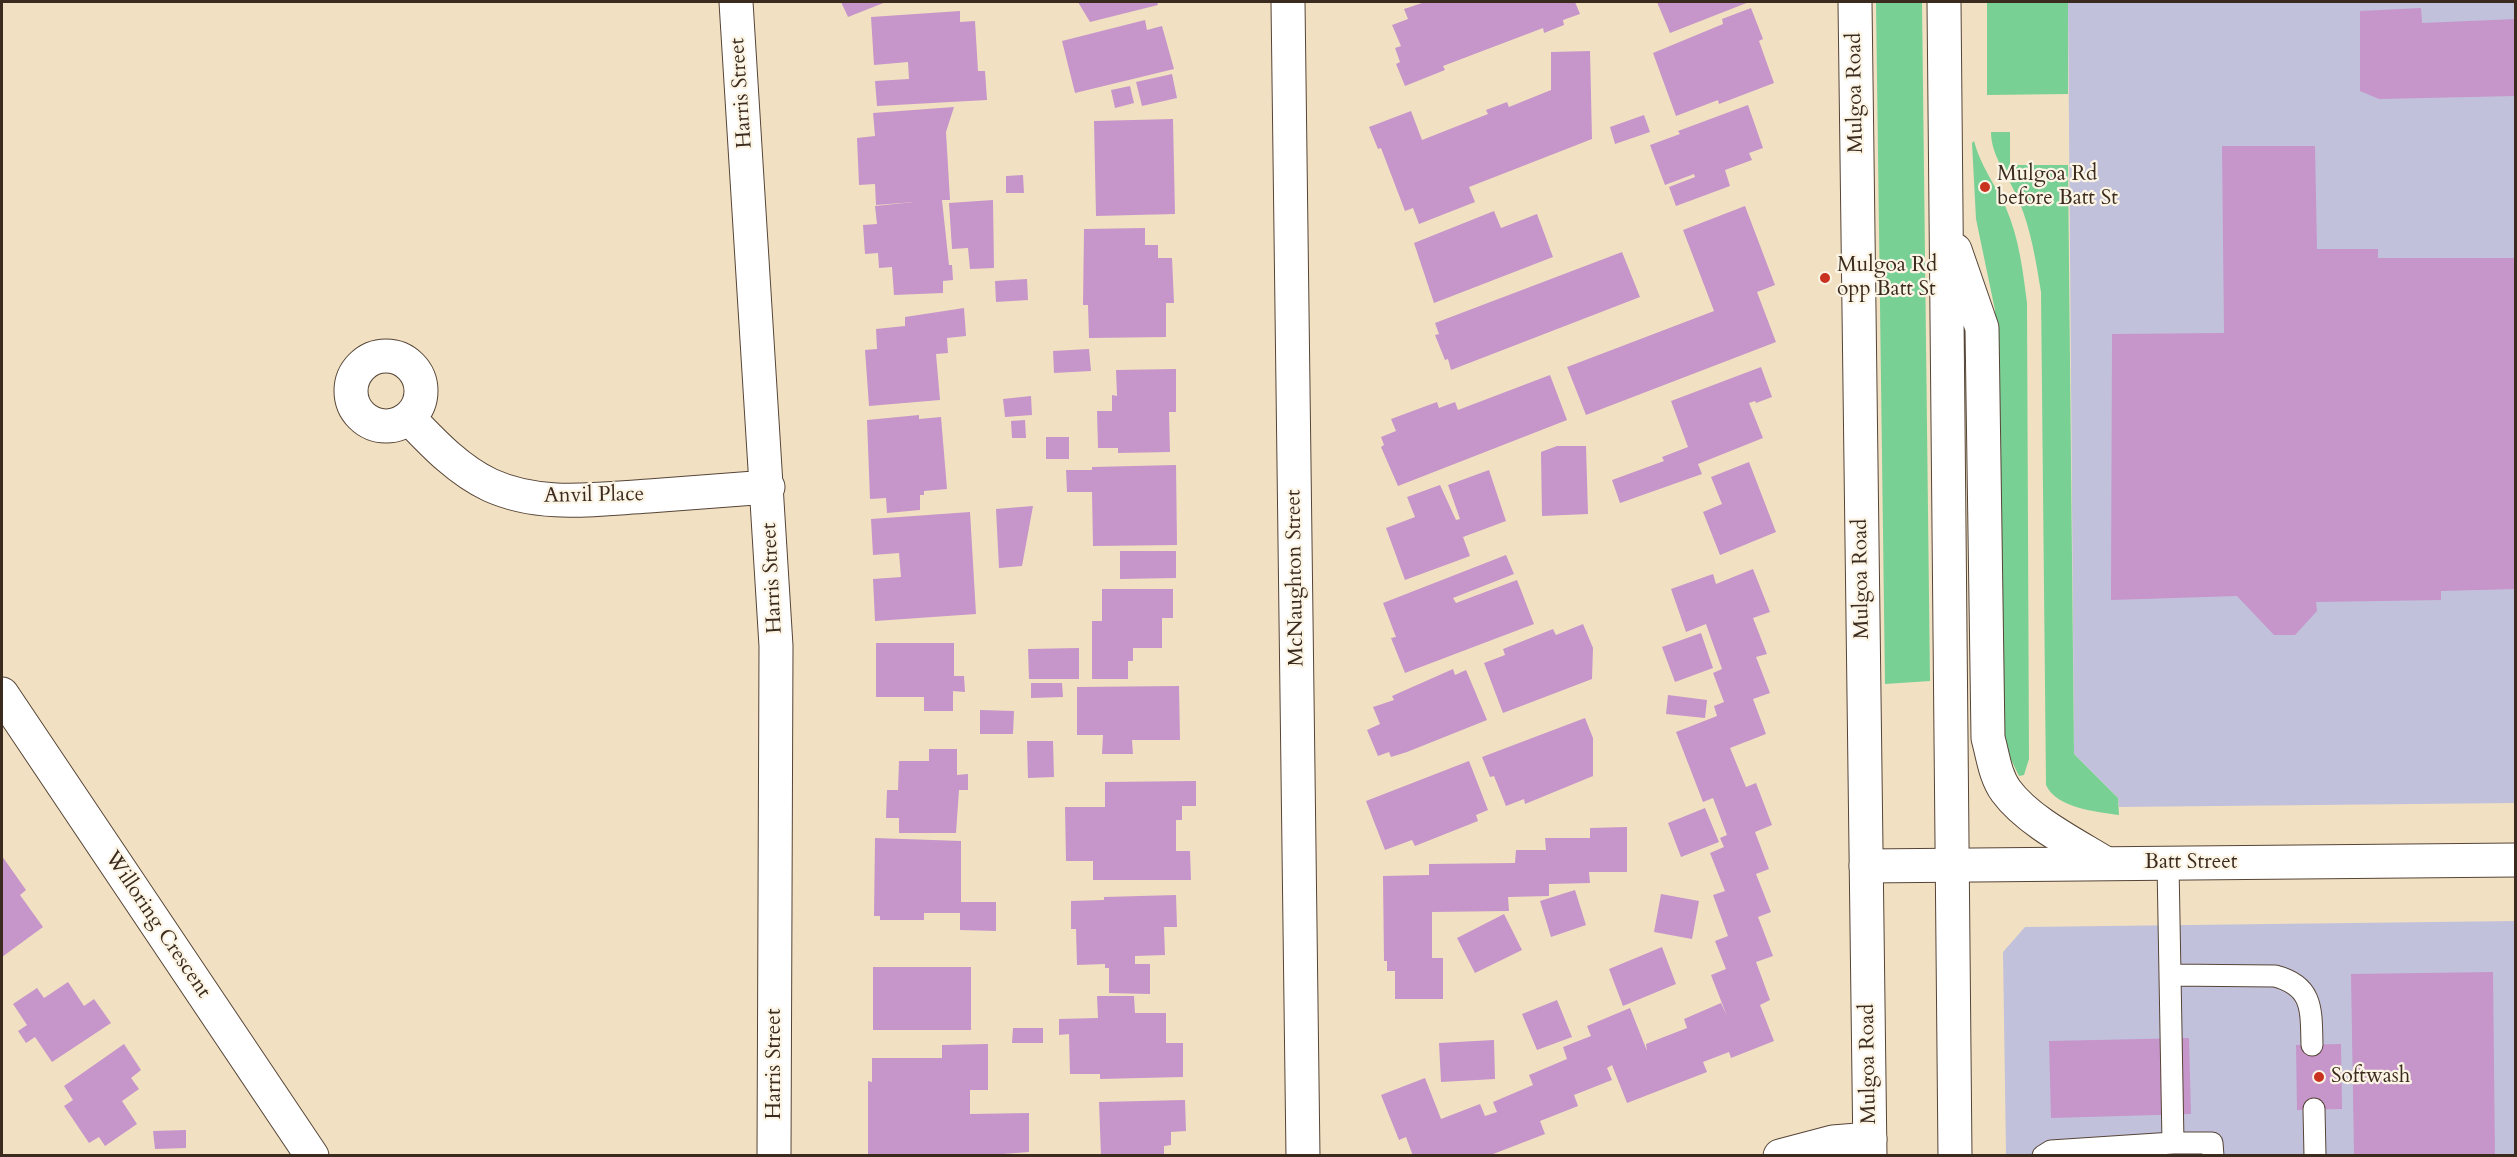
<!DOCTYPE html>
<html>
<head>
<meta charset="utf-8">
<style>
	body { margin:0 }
	#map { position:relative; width:2517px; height:1157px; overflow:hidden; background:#f1e1c2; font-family:Cardo,serif }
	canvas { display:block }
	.frame { position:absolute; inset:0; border:3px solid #3b2a1e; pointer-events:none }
</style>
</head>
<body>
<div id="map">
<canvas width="2517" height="1157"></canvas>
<div class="frame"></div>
</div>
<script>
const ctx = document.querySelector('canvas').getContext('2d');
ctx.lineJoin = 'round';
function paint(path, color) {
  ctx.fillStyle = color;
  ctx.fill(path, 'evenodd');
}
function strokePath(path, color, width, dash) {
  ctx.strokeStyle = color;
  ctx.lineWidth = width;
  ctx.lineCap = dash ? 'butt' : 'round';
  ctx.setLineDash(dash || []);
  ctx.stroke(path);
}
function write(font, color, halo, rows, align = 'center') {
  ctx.font = font + ' Cardo,serif';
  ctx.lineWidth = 4.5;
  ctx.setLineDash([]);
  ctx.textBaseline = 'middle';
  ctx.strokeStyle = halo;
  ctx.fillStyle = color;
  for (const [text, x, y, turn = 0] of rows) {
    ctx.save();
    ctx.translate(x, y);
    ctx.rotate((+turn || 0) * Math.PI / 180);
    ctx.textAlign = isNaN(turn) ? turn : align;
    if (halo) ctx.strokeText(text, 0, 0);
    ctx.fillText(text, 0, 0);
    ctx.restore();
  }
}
const industrial = new Path2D(`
	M 2068,2 L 2515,2 L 2515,803 L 2119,807 L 2118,798 L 2074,754 Z
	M 2515,921 L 2515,1155 L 2006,1155 L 2003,952 L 2025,927 Z`);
const green = new Path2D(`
	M 1876,2 L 1922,2 L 1930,681 L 1885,684 Z
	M 1987,2 L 2068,2 L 2068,94 L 1987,95 Z
	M 1991,132 L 2010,132 L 2010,165 L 2068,165 L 2074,754 L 2118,798 L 2119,815 C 2097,812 2056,808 2046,785 L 2041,292 C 2036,261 2031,230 2019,201 C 2010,178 1991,157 1991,132 Z
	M 1974,141 C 1980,165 1996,186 2006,208 C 2019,238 2023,271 2027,303 L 2029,759 L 2024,775 L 2019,776 L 2004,745 L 1995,310 L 1976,219 L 1972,143 Z`);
const building = new Path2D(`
	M 841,2 L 886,2 L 848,17 Z
	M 1078,2 L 1157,2 L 1158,5 L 1090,22 Z
	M 1425,2 L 1575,2 L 1580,14 L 1563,20 L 1564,25 L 1544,33 L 1543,28 L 1443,66 L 1445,70 L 1405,86 L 1396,64 L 1400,62 L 1395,48 L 1401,46 L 1392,25 L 1408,19 L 1404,9 Z
	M 1657,2 L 1749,2 L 1670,33 Z
	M 1751,8 L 1763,39 L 1759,41 L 1774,83 L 1719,104 L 1718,100 L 1676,116 L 1653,53 L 1723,24 L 1722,19 Z
	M 2421,8 L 2422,23 L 2516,19 L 2516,96 L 2379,99 L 2360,91 L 2360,11 Z
	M 960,11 L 960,22 L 975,21 L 978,71 L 985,71 L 987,100 L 877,106 L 875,81 L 909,79 L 908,62 L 874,65 L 871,17 Z
	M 1145,20 L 1147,30 L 1162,26 L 1174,69 L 1075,93 L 1062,41 Z
	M 1590,51 L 1592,139 L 1469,187 L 1475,202 L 1419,224 L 1413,208 L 1405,211 L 1381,148 L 1378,149 L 1369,127 L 1411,111 L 1422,140 L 1488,114 L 1486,110 L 1507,102 L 1509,107 L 1551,90 L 1551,52 Z
	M 1172,74 L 1177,98 L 1142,106 L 1136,82 Z
	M 1130,86 L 1134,103 L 1115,108 L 1111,90 Z
	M 1748,105 L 1763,148 L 1749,153 L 1752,160 L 1725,170 L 1730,186 L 1676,206 L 1669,187 L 1695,177 L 1694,174 L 1665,185 L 1650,145 L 1680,134 L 1678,131 Z
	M 954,107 L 946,132 L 950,200 L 942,200 L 949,265 L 952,265 L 953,280 L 943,281 L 943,293 L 894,295 L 892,267 L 879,268 L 878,253 L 865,254 L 863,225 L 877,224 L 875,206 L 914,202 L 876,205 L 875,184 L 859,185 L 857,138 L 875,136 L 873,113 Z
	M 1644,115 L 1650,132 L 1615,144 L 1610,127 Z
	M 1173,119 L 1175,214 L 1096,216 L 1094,121 Z
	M 2222,146 L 2315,146 L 2317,249 L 2378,249 L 2378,258 L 2516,258 L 2516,589 L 2441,591 L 2441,600 L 2316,602 L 2317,611 L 2295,635 L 2274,635 L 2237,596 L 2111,600 L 2112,334 L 2224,333 Z
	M 1023,175 L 1024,193 L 1006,193 L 1006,176 Z
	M 993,200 L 994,268 L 970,269 L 968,248 L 952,249 L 949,203 Z
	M 1745,206 L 1775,285 L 1757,292 L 1776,342 L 1586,415 L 1567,367 L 1714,311 L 1683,230 Z
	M 1494,211 L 1501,228 L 1537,214 L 1553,257 L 1434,303 L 1414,243 Z
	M 1145,228 L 1145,245 L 1158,245 L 1158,258 L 1172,258 L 1174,303 L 1166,303 L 1166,337 L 1089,338 L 1088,305 L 1083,305 L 1084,229 Z
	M 1622,252 L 1640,297 L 1451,370 L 1448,359 L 1445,360 L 1435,335 L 1439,334 L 1435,323 Z
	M 1027,279 L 1028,300 L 996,302 L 995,281 Z
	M 964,308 L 966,336 L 947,338 L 948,353 L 936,354 L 940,400 L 869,406 L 865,350 L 877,349 L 876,329 L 905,326 L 905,317 Z
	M 1089,349 L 1091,371 L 1054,373 L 1053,351 Z
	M 1761,367 L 1772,397 L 1756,403 L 1755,401 L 1749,403 L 1763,438 L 1698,464 L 1702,474 L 1620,503 L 1612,480 L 1664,461 L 1662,457 L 1688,447 L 1671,401 Z
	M 1176,369 L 1176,412 L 1169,412 L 1170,452 L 1118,453 L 1118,448 L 1098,448 L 1097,411 L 1112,411 L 1112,395 L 1117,396 L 1116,370 Z
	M 1550,375 L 1567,420 L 1398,486 L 1381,447 L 1384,445 L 1381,437 L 1396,431 L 1391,419 L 1437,402 L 1439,408 L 1455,402 L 1458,410 Z
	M 1031,396 L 1032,415 L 1005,417 L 1003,399 Z
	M 919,415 L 919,419 L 941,417 L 947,489 L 924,491 L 924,495 L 920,495 L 920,510 L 887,513 L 886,498 L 870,499 L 867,420 Z
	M 1025,420 L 1026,438 L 1012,438 L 1011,421 Z
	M 1046,437 L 1069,437 L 1069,459 L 1046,459 Z
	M 1557,446 L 1586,446 L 1588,514 L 1542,516 L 1541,452 Z
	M 1749,462 L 1776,532 L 1720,555 L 1703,512 L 1722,504 L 1711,477 Z
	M 1176,465 L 1177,545 L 1093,546 L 1092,492 L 1067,492 L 1066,470 L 1092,470 L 1092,467 Z
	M 1489,470 L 1506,521 L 1463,537 L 1470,556 L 1405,580 L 1386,528 L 1415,517 L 1407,497 L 1440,485 L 1456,520 L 1460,519 L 1448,485 Z
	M 1033,506 L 1022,566 L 999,568 L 996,509 Z
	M 970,512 L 976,614 L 875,621 L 873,579 L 901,577 L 899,553 L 873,555 L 871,519 Z
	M 1120,551 L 1176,551 L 1176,578 L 1120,579 Z
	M 1506,555 L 1514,574 L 1453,598 L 1456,603 L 1517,580 L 1534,624 L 1405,673 L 1391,638 L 1396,637 L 1383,603 Z
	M 1753,569 L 1770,612 L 1753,618 L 1767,654 L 1756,657 L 1770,693 L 1753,699 L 1766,734 L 1730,748 L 1746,787 L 1756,783 L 1772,825 L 1755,832 L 1769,869 L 1756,874 L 1771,912 L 1758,917 L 1773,956 L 1756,962 L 1770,1000 L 1760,1005 L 1774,1041 L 1731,1058 L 1729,1052 L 1703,1062 L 1707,1072 L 1627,1103 L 1612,1065 L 1607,1068 L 1612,1080 L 1574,1095 L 1578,1106 L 1540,1121 L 1545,1134 L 1488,1156 L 1413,1156 L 1406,1137 L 1399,1140 L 1381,1095 L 1425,1078 L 1441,1119 L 1480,1104 L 1485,1116 L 1497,1112 L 1493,1102 L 1533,1085 L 1529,1075 L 1567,1059 L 1563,1047 L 1591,1036 L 1587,1026 L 1630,1008 L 1647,1051 L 1646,1044 L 1687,1028 L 1684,1019 L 1721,1003 L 1727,1016 L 1711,975 L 1726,969 L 1715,941 L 1728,936 L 1713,895 L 1725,891 L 1710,853 L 1724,847 L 1720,838 L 1727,835 L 1713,798 L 1703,802 L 1676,732 L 1717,716 L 1714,706 L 1724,702 L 1713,673 L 1722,669 L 1706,624 L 1686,632 L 1671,589 L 1713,574 L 1716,584 Z
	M 1102,589 L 1173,589 L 1173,618 L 1162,618 L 1162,648 L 1133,648 L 1133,661 L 1128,661 L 1128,679 L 1092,679 L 1092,621 L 1102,621 Z
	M 1583,624 L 1593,648 L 1592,679 L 1503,713 L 1484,663 L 1505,655 L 1503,649 L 1553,629 L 1556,635 Z
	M 1701,633 L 1713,668 L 1675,682 L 1662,647 Z
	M 876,643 L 954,643 L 954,676 L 964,676 L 965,692 L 953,691 L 953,711 L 924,711 L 924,697 L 876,697 Z
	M 1079,648 L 1079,679 L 1029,679 L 1028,649 Z
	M 1453,669 L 1455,675 L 1466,670 L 1487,720 L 1407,752 L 1391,757 L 1389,752 L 1378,756 L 1367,730 L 1380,724 L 1373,707 L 1394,700 L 1392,696 Z
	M 1031,683 L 1062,683 L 1063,697 L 1031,698 Z
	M 1179,686 L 1180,740 L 1132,740 L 1133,754 L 1102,754 L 1103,735 L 1077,735 L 1077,687 Z
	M 1668,695 L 1707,700 L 1705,718 L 1666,714 Z
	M 980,710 L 1014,711 L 1013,734 L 980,734 Z
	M 1585,718 L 1593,738 L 1593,776 L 1525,804 L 1524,799 L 1506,806 L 1494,776 L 1490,777 L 1482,757 Z
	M 1027,741 L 1053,741 L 1054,777 L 1028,778 Z
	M 929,749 L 957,749 L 957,775 L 968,774 L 968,790 L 959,790 L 956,833 L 899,833 L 899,818 L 886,818 L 887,790 L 898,790 L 899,761 L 929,761 Z
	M 1469,761 L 1488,810 L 1476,815 L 1478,821 L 1415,846 L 1412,840 L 1385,850 L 1366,801 Z
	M 1196,781 L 1196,806 L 1182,806 L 1182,820 L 1176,820 L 1176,851 L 1190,851 L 1191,880 L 1093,880 L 1093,861 L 1066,861 L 1065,807 L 1105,807 L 1105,782 Z
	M 1705,808 L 1719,842 L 1681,857 L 1668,823 Z
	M 1627,827 L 1627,872 L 1589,872 L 1590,883 L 1549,884 L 1549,896 L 1508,897 L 1509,911 L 1432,912 L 1432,958 L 1443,958 L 1443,999 L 1395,999 L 1395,971 L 1387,971 L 1387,961 L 1384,961 L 1383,876 L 1429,875 L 1429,864 L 1515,863 L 1516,850 L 1546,850 L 1545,838 L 1590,838 L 1590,828 Z
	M 875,838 L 961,841 L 961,902 L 996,902 L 996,931 L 960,930 L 960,913 L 924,913 L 924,920 L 880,920 L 880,916 L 874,916 Z
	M 2,856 L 26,890 L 20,895 L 43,927 L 2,957 Z
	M 1575,890 L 1586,925 L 1551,937 L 1540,901 Z
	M 1661,894 L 1699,901 L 1692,939 L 1654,932 Z
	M 1176,895 L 1177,927 L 1164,927 L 1165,955 L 1135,956 L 1135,964 L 1150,964 L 1150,994 L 1109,993 L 1109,968 L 1105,968 L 1105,964 L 1077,965 L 1076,929 L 1071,929 L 1071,901 L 1104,900 L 1104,897 Z
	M 1504,914 L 1522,950 L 1475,973 L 1457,938 Z
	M 1662,947 L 1676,984 L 1623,1006 L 1609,969 Z
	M 873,967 L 971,967 L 971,1030 L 873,1030 Z
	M 2493,972 L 2495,1156 L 2354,1156 L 2351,974 Z
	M 68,982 L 84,1006 L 94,999 L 111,1023 L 52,1062 L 35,1037 L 26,1043 L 18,1031 L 27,1025 L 13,1004 L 37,988 L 44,998 Z
	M 1097,996 L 1134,996 L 1135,1013 L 1166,1013 L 1166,1043 L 1183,1043 L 1183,1077 L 1100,1079 L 1100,1074 L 1070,1074 L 1069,1034 L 1059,1035 L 1059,1019 L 1098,1018 Z
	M 1557,1000 L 1572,1037 L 1537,1050 L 1522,1014 Z
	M 1013,1028 L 1043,1028 L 1043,1043 L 1012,1043 Z
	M 2189,1038 L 2191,1114 L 2051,1118 L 2049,1041 Z
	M 1494,1040 L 1495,1079 L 1441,1082 L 1439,1043 Z
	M 124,1044 L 141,1070 L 131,1078 L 139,1089 L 122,1101 L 137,1124 L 105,1146 L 99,1137 L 89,1143 L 64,1106 L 73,1100 L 64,1086 Z
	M 988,1044 L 988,1090 L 970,1090 L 970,1114 L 1029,1113 L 1029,1152 L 978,1156 L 868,1156 L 868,1081 L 872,1082 L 872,1058 L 942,1058 L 942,1045 Z
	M 2341,1044 L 2342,1109 L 2297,1110 L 2296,1045 Z
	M 1185,1100 L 1186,1131 L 1171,1132 L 1171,1145 L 1164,1146 L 1164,1156 L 1101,1156 L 1099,1102 Z
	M 186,1130 L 186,1148 L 155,1149 L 153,1131 Z`);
const service = new Path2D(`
	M 2170,975 L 2275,976 C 2314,986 2311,1011 2312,1045
	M 2314,1109 L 2315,1156
	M 2173,1143 L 2212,1143 L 2213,1156
	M 2043,1156 L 2051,1151 L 2173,1143 L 2168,864`);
const minor = new Path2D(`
	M 736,2 L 776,646 L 774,1156
	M 1288,2 L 1303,1156
	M351 391a35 35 0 1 1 70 0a35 35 0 1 1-70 0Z
	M 409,418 C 433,443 458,470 490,485 C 540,508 596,499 649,496 C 689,493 729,490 768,487
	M 2,694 L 312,1156
	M 1780,1156 L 1833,1142 L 1870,1139`);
const tertiary = new Path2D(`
	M 1866,866 L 2516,860`);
const primary = new Path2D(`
	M 1855,2 L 1870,1156
	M 1944,2 L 1955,1156
	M 1955,250 L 1982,328 L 1988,738 C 1993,756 1995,776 2006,791 C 2028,821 2074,844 2105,863`);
const markers = [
	[1985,187,6,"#c8321e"],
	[1825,278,6,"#c8321e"],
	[2319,1077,6,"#c8321e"]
];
const streetNames = [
	["Harris Street",742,93,-94],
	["Mulgoa Road",1856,93,-91],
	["Anvil Place",594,496,-1],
	["Harris Street",773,578,-93],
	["McNaughton Street",1296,578,-91],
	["Mulgoa Road",1862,579,-91],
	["Batt Street",2191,863],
	["Willoring Crescent",157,925,56],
	["Harris Street",775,1064,-90],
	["Mulgoa Road",1869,1064,-91]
];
const poiNames = [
	["Mulgoa Rd",1997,175],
	["before Batt St",1997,199],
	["Mulgoa Rd",1837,266],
	["opp Batt St",1837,290],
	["Softwash",2331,1077]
];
paint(industrial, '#c2c1dc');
paint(green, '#78d095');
paint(building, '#c695ca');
strokePath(service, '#564537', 23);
strokePath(minor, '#564537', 35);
strokePath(tertiary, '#564537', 35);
strokePath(primary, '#564537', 35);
strokePath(service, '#fff', 21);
strokePath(minor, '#fff', 33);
strokePath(tertiary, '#fff', 33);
strokePath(primary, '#fff', 33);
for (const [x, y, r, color] of markers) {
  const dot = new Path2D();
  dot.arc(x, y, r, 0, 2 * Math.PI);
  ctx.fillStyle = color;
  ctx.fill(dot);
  strokePath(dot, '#fcf5e5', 2);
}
write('21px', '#3b2a1e', '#fcf5e5', streetNames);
write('21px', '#3b2a1e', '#fcf5e5', poiNames, 'left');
</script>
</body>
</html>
